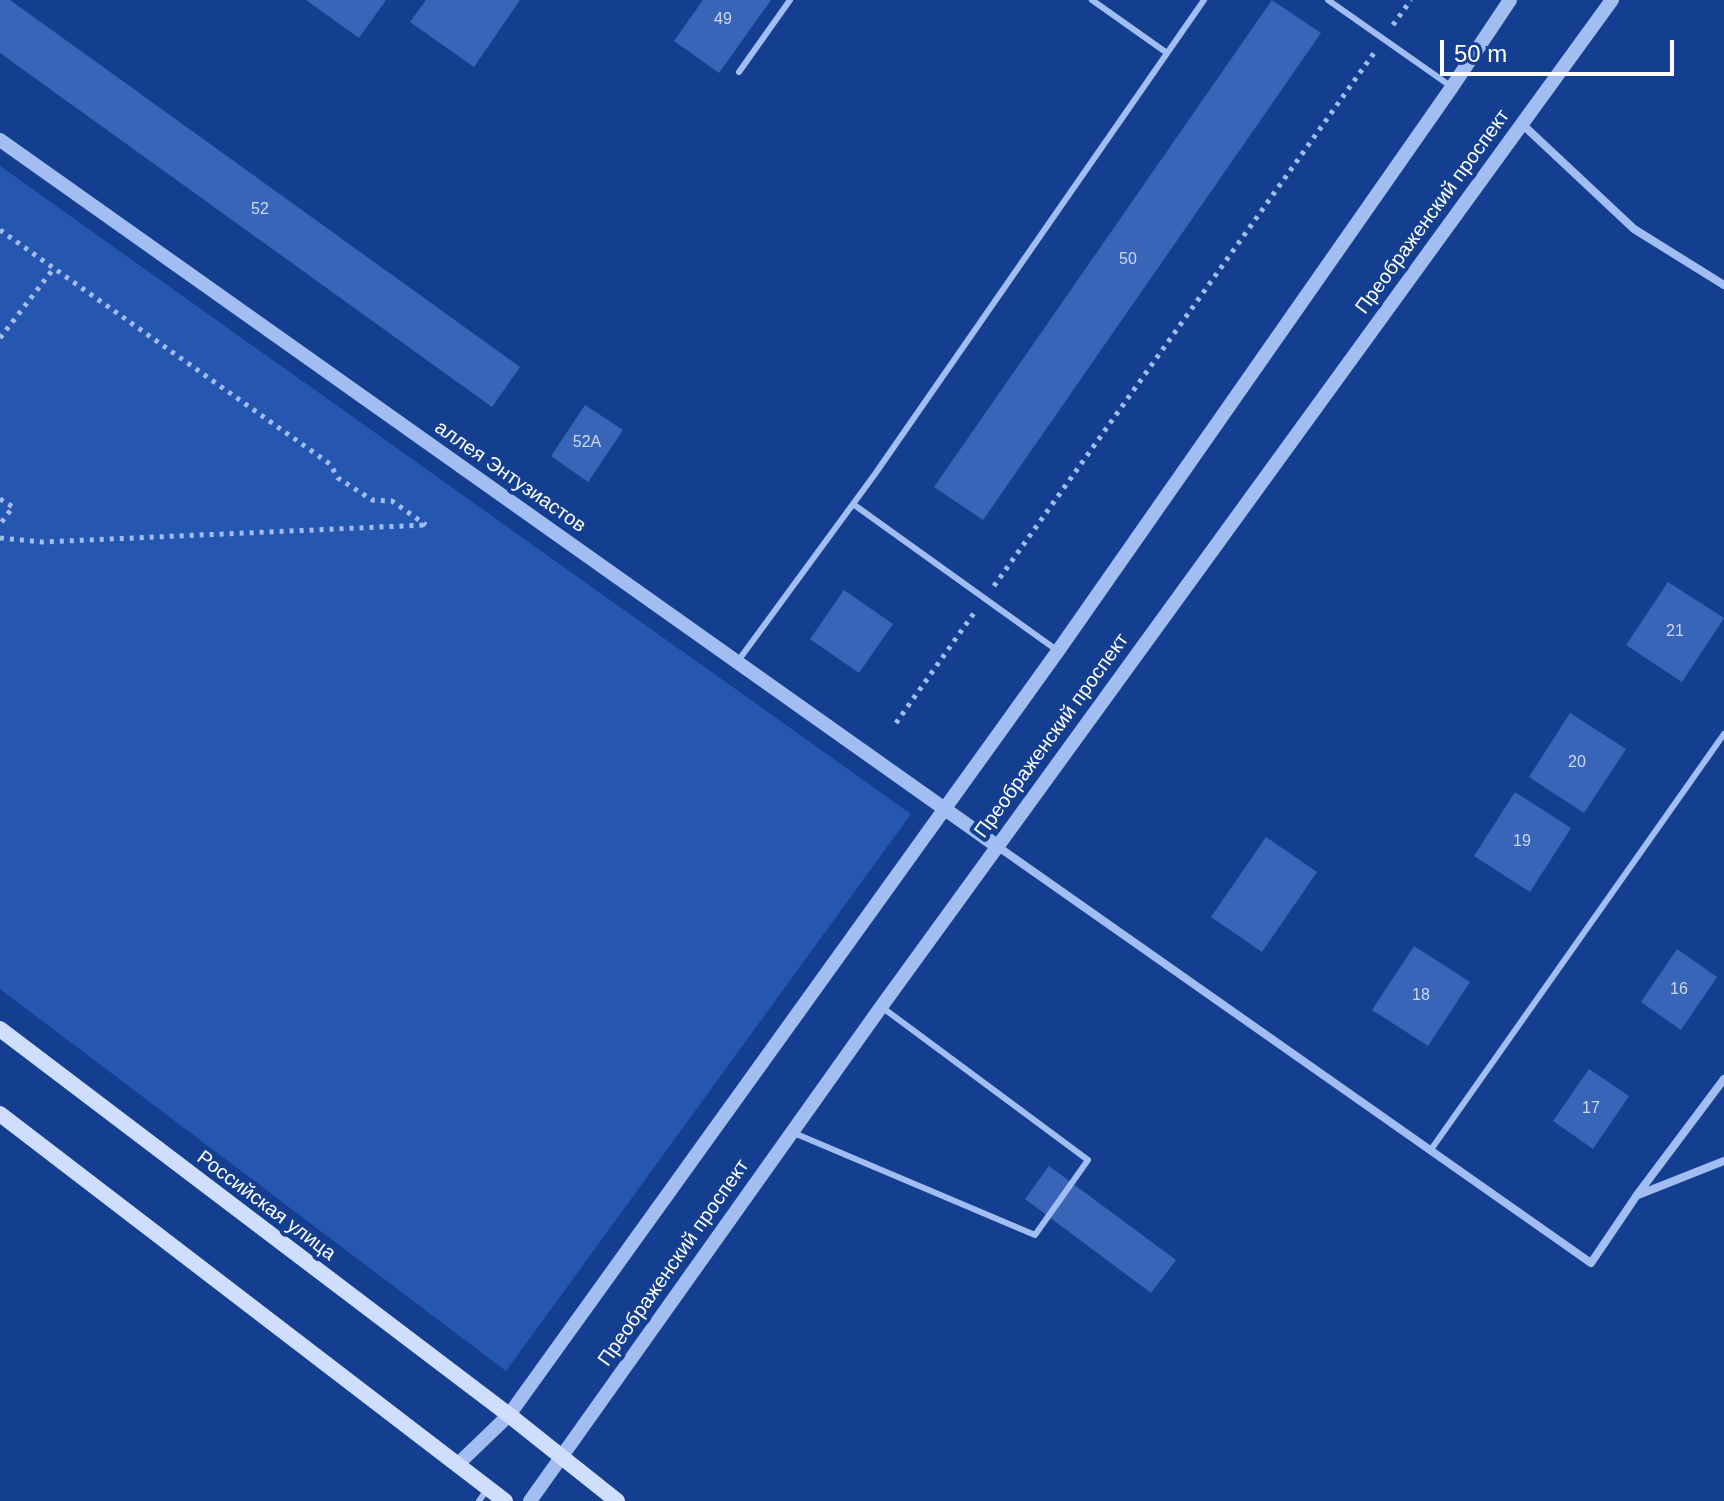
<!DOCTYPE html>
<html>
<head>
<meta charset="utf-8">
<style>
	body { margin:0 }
	#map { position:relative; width:1724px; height:1501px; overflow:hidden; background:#143f91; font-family:Helvetica,sans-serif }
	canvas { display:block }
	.scale { position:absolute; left:1440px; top:40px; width:234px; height:36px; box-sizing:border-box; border:4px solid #fff; border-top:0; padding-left:10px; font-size:24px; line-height:28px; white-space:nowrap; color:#fff; -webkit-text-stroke:6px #143f91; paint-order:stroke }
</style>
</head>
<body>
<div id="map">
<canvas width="1724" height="1501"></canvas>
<div class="scale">50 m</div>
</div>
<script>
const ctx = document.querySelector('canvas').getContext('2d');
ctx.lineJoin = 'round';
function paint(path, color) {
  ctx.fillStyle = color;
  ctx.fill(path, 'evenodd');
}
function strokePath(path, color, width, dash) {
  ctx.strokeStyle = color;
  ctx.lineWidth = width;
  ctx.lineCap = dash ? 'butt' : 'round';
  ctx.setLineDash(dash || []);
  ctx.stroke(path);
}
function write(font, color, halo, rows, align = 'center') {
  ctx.font = font + ' Helvetica,sans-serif';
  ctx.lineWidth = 8;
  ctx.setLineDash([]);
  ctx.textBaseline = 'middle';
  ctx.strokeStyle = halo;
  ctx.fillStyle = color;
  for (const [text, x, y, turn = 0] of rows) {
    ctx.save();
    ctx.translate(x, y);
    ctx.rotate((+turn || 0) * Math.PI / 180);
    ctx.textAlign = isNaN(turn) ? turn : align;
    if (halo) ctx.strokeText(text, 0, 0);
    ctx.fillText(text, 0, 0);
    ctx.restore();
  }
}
const green = new Path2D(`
	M 0,166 L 911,814 L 506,1371 L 0,989 Z`);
const building = new Path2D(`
	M 0,0 L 10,0 L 520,367 L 492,407 L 0,53 Z
	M 306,0 L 386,0 L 359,38 Z
	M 426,0 L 520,0 L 474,67 L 410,22 Z
	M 703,0 L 771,0 L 719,73 L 674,41 Z
	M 1272,0 L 1321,33 L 983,520 L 934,487 Z
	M 585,405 L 623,430 L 588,482 L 551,456 Z
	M 1668,582 L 1724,618 L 1682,682 L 1626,645 Z
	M 844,590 L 893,624 L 859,673 L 810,639 Z
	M 1570,713 L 1626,749 L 1584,813 L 1529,777 Z
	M 1515,792 L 1571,828 L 1530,892 L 1474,856 Z
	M 1266,837 L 1317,872 L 1262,952 L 1211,917 Z
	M 1414,946 L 1470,982 L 1428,1046 L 1372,1010 Z
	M 1677,949 L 1717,977 L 1681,1030 L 1641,1002 Z
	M 1589,1069 L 1629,1096 L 1593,1149 L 1553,1121 Z
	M 1049,1166 L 1176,1260 L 1151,1293 L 1025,1199 Z`);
const path = new Path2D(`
	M 1393,25 L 1411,0
	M 0,230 L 330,464 L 338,478 L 372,500 L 392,501 L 426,525
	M 0,338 L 54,268
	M 0,499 L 13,507 L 0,524
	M 0,538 L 43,542 L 425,525
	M 994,586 L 1374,53
	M 896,723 L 974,613`);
const service = new Path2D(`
	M 1092,0 L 1167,53
	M 1328,0 L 1452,87
	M 739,72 L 790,0
	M 853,504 L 1058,651
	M 738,661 L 875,474 L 1204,0
	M 794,1133 L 1035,1235 L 1088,1160 L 883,1008
	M 1430,1151 L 1724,734
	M 479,1501 L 488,1488`);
const minor = new Path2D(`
	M 1522,124 L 1634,229 L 1724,285
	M 997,846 L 1591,1263 L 1637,1195 L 1724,1079
	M 1638,1195 L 1724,1161`);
const tertiary = new Path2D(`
	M 0,140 L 997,846
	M 458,1464 L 509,1415 L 1058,651 L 1452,87 L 1510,0
	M 530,1501 L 881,1007 L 1612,0`);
const secondary = new Path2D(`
	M 0,1029 L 509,1415 L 617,1501
	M 0,1114 L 505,1501`);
const numberNames = [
	["49",723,20],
	["52",260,210],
	["50",1128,260],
	["52А",587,443],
	["21",1675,632],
	["20",1577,763],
	["19",1522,842],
	["16",1679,990],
	["18",1421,996],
	["17",1591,1109]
];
const streetNames = [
	["Преображенский проспект",1433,212,-54],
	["аллея Энтузиастов",510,477,35],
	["Преображенский проспект",1052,736,-54],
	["Российская улица",266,1206,37],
	["Преображенский проспект",674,1263,-55]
];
paint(green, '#2657b0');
paint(building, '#3865b8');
strokePath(path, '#a1bdf1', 5, [4, 6]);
strokePath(service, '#a1bdf1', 6);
strokePath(minor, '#a1bdf1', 8);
strokePath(tertiary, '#a1bdf1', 14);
strokePath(secondary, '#cfdefc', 16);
write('16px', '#cdd8ed', null, numberNames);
write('20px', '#fff', '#143f91', streetNames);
</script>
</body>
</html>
